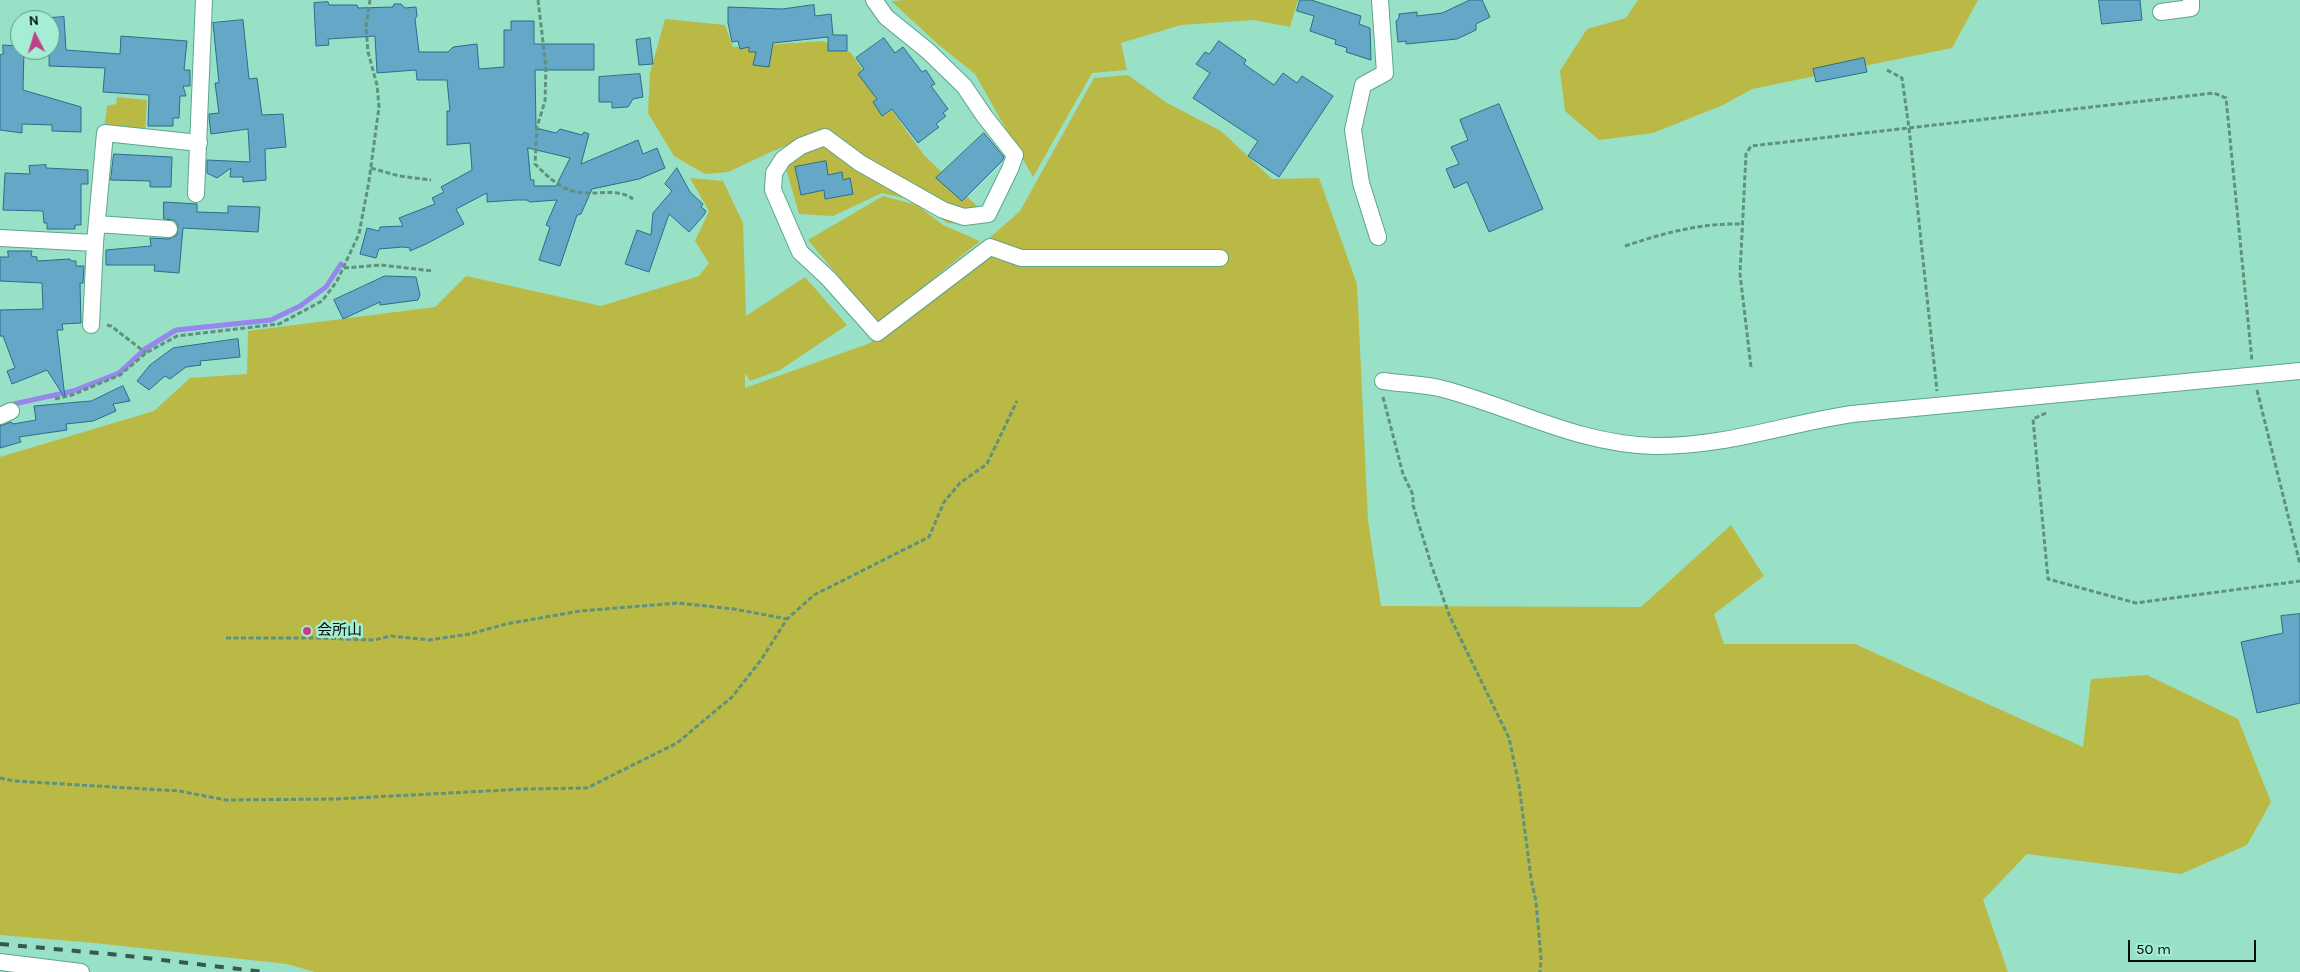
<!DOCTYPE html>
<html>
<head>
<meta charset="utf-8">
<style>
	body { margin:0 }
	#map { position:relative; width:2300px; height:972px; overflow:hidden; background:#98e1c6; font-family:Karla,sans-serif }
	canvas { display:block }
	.north { position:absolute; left:10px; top:10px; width:50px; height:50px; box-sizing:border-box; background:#a5eed3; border:1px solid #639582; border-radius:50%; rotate:355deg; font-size:14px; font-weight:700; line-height:20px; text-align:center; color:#001009 }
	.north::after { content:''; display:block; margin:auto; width:18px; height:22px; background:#c14089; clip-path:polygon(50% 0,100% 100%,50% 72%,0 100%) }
	.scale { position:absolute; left:2128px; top:940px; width:128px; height:22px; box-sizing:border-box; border:2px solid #001009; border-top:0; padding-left:6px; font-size:15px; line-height:18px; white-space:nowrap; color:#001009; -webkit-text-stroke:4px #a5eed3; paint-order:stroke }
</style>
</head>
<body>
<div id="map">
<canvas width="2300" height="972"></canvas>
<div class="north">N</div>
<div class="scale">50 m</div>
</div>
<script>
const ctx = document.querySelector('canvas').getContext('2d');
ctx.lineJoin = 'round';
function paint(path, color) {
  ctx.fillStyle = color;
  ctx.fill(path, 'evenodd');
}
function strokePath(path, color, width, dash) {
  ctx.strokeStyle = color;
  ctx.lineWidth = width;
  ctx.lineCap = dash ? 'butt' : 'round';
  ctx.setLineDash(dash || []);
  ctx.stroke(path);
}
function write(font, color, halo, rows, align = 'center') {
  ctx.font = font + ' Karla,"Noto Sans JP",sans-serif';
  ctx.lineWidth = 5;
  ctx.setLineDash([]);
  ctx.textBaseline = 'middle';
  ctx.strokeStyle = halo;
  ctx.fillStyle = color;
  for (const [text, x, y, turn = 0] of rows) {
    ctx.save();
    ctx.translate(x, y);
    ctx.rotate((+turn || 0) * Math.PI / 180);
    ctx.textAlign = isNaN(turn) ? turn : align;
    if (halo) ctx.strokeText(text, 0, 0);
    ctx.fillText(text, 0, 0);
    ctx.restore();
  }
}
const green = new Path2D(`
	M 906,0 L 1298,0 L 1290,27 L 1254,20 L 1181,25 L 1121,43 L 1127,70 L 1092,73 L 1033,177 L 975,74 L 939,45 L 891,1 Z
	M 1638,0 L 1978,0 L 1952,48 L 1752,89 L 1723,105 L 1653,133 L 1599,140 L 1565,111 L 1560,71 L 1587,29 L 1626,18 Z
	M 665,19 L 725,25 L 733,47 L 823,41 L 850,52 L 924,155 L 981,210 L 975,225 L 947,223 L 916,201 L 882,193 L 833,216 L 799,214 L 786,168 L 822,132 L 773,151 L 728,172 L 705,174 L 674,156 L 648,113 L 650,73 Z
	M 1128,75 L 1167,103 L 1221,131 L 1272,179 L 1319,178 L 1357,284 L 1368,521 L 1381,606 L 1641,607 L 1731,525 L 1764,576 L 1714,614 L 1724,644 L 1855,644 L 2083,747 L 2091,679 L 2147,675 L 2238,719 L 2271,802 L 2247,845 L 2181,874 L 2027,854 L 1983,900 L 2008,972 L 315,972 L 287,964 L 94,943 L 0,935 L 0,457 L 154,411 L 190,378 L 247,374 L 248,331 L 435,307 L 466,276 L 601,306 L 699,276 L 709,263 L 695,241 L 709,211 L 690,178 L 723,181 L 743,223 L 746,316 L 805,277 L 847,325 L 780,370 L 750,381 L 745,373 L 745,388 L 870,343 L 1020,211 L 1094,78 Z
	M 117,97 L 147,100 L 145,134 L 104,129 L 107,106 L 116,104 Z
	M 883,196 L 917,205 L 943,225 L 980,241 L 878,323 L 808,240 Z`);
const stream = new Path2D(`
	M 14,404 L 73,391 L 119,373 L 145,349 L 176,330 L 271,320 L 300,306 L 326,287 L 341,264`);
const building = new Path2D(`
	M 1300,0 L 1311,0 L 1361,16 L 1359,24 L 1370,28 L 1371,60 L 1346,52 L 1347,48 L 1335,44 L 1336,40 L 1310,31 L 1314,16 L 1297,11 Z
	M 1470,0 L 1482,0 L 1490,17 L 1476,24 L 1476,30 L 1457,39 L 1406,44 L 1406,41 L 1398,42 L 1396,21 L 1399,18 L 1399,14 L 1417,12 L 1417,16 L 1442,13 Z
	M 2099,0 L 2140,0 L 2142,20 L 2102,24 Z
	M 328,2 L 329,5 L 357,5 L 358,8 L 393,7 L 394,4 L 401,4 L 405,8 L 416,7 L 417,16 L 415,19 L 419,52 L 448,52 L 453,47 L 477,44 L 479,69 L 504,67 L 504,30 L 511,30 L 511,21 L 534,21 L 534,44 L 594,44 L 594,70 L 535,70 L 536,128 L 556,133 L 560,129 L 582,135 L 584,132 L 589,134 L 581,164 L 638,140 L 643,154 L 657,148 L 665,168 L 639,179 L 592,189 L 581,214 L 577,215 L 560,266 L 539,260 L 550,227 L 546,225 L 557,200 L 530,202 L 527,200 L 516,200 L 487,202 L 487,193 L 456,209 L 464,224 L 426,244 L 410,251 L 410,248 L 403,247 L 379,249 L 376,258 L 360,254 L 367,228 L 379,231 L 380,227 L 403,226 L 399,218 L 435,204 L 432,198 L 444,192 L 441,187 L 472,170 L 470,143 L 447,145 L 447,111 L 450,111 L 447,80 L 417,80 L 416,70 L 377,73 L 375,36 L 328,39 L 329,45 L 316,46 L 314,3 ZM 528,148 L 570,158 L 556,186 L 534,186 L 534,180 L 531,180 Z
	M 814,5 L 815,16 L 831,14 L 833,35 L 847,35 L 847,51 L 828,51 L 828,37 L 773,43 L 769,67 L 753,65 L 756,52 L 749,52 L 749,47 L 740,49 L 738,41 L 732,42 L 728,23 L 728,7 L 782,9 Z
	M 64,17 L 66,50 L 120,54 L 121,36 L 187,41 L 184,70 L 190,70 L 190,86 L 183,86 L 186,96 L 180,96 L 179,118 L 173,118 L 173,126 L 148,126 L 149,95 L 103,92 L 105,68 L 49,66 L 50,18 Z
	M 243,20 L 249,79 L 257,78 L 262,115 L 283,114 L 286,147 L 265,149 L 266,180 L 243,182 L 243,177 L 230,177 L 231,168 L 217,178 L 207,173 L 207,160 L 250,162 L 248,129 L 211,134 L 209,117 L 209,114 L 219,113 L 215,83 L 219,83 L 213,23 Z
	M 650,38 L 653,64 L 639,65 L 636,40 Z
	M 884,38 L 895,53 L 903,47 L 922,72 L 926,70 L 935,84 L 931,86 L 948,109 L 943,113 L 946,116 L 936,124 L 939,127 L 918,143 L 892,109 L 882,116 L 873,102 L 877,99 L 858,74 L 864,69 L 856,58 Z
	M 1219,41 L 1246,60 L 1244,64 L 1274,85 L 1283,73 L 1297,83 L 1302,76 L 1333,96 L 1279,177 L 1248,156 L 1258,141 L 1193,98 L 1210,73 L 1196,64 L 1205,52 L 1209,54 Z
	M 3,45 L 20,46 L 20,50 L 24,50 L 23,90 L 81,107 L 81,132 L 52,131 L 52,125 L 22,124 L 22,133 L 0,130 L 0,55 L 3,54 Z
	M 1864,58 L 1867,72 L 1816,82 L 1813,69 Z
	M 640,74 L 643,97 L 633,99 L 628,107 L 612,108 L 612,102 L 599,102 L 599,77 Z
	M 1499,104 L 1543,209 L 1489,232 L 1467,182 L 1454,188 L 1446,169 L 1459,164 L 1451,147 L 1468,140 L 1460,120 Z
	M 984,133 L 1004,157 L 1002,161 L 962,201 L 936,178 Z
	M 114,154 L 172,157 L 171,187 L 150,187 L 150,181 L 111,180 Z
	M 826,161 L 828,175 L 842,172 L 843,180 L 850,178 L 853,194 L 825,199 L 824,190 L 801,195 L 795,167 Z
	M 46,165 L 46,168 L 88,170 L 88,184 L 81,184 L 81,225 L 75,225 L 75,229 L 47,229 L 47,223 L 44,223 L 43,211 L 3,210 L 5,173 L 30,174 L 29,166 Z
	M 677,168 L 690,192 L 703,204 L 701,207 L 706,211 L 704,215 L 689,232 L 669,214 L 649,272 L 625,264 L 637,230 L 651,235 L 653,213 L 672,191 L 665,184 Z
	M 164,202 L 197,204 L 197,212 L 228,213 L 228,206 L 260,207 L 258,232 L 183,228 L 179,273 L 154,271 L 155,265 L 106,265 L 106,250 L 151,246 L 150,238 L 169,239 L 177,235 L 178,224 L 174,220 L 164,219 Z
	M 8,251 L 32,251 L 31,256 L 37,257 L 37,261 L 70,259 L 71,261 L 76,261 L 76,266 L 84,266 L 83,283 L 80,283 L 81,323 L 62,324 L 63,330 L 57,330 L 65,398 L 47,370 L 12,384 L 7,371 L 15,368 L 3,336 L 0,336 L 0,310 L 43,309 L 42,283 L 0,281 L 0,257 L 8,257 Z
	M 385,276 L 416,277 L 420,295 L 418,300 L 380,305 L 380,302 L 343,319 L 334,300 Z
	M 238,339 L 240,357 L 200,361 L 201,365 L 186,367 L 170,379 L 165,376 L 149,390 L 137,381 L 150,365 L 173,348 Z
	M 123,386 L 130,401 L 113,404 L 116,411 L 93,421 L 66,424 L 67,430 L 19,437 L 21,442 L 0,448 L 0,426 L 11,422 L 13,424 L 36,420 L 34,406 L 91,401 Z
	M 2300,614 L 2300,703 L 2257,713 L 2241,642 L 2283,633 L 2281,616 Z`);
const path = new Path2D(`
	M 538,0 L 546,67 L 545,101 L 537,127 L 535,164 C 547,176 560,189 577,192 C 596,196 617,187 633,199
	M 1887,70 L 1902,78 L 1909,128 L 1937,391
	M 371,168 L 399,176 L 431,180
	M 1625,246 C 1664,233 1700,223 1741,224
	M 344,268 L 381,265 L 433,271
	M 107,325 L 111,326 L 146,353
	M 1751,367 L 1740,274 L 1746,154 L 1751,146 L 2214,93 L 2226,98 L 2252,361
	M 2257,390 L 2300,564
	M 1383,397 L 1403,474 L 1413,495 L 1413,505 L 1431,564 L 1450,617 L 1509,738 L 1519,785 L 1531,878 L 1536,902 L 1541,958 L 1540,972
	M 55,399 L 72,395 L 120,375 L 146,353 L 177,336 L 279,324 L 322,301 L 337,281 L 359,234 L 369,181 L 379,107 L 377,85 L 368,52 L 366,27 L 370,0
	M 2046,413 L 2033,419 L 2048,579 L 2136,603 L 2300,581
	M 226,638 L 314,638 L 374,640 L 391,636 L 429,640 L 470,634 L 506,624 L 580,611 L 678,603 L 734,609 L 787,619
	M 0,778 L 14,781 L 179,791 L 226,800 L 336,799 L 525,789 L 587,788 L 677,743 L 732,697 L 761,660 L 787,619 L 814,595 L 929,537 L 944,502 L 960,483 L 987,464 L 1017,401`);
const minor = new Path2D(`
	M 874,0 L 886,17 L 928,51 L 964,86 L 985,117 L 1015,155 L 1010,169 L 988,214 L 964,217 L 943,210 L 860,163 L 825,137 L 801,146 L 783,159 L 774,173 L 773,190 L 800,252 L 828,278 L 877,333 L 990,247 L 1021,258 L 1220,258
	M 2161,12 L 2191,8 L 2191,0
	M 196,194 L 204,0
	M 97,224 L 169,229
	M 1378,237 L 1361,183 L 1353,130 L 1363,85 L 1385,73 L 1380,0
	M 0,238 L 95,243
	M 91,325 L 95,243 L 105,133 L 199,143
	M 1383,381 C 1402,384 1424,384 1443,389 C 1515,408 1577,444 1654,446 C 1724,447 1785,424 1852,414 L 2300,371
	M 0,416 L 11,411
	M 0,962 L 81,972`);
const rail = new Path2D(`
	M 0,944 L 120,955 L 264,972`);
const markers = [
	[307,631,5,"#c14089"]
];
const poiNames = [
	["会所山",317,631]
];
paint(green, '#bab945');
strokePath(stream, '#9786ed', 5);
paint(building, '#64a7c6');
strokePath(building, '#286e8a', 1);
strokePath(minor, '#5da58c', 18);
strokePath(path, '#5e927e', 3, [5, 2.5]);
strokePath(minor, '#fff', 16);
strokePath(rail, '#35594b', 4, [9, 9]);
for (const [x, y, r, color] of markers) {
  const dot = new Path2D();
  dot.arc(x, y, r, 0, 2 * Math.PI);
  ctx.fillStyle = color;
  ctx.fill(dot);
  strokePath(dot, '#a5eed3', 2);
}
write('15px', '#001009', '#a5eed3', poiNames, 'left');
</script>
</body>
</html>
